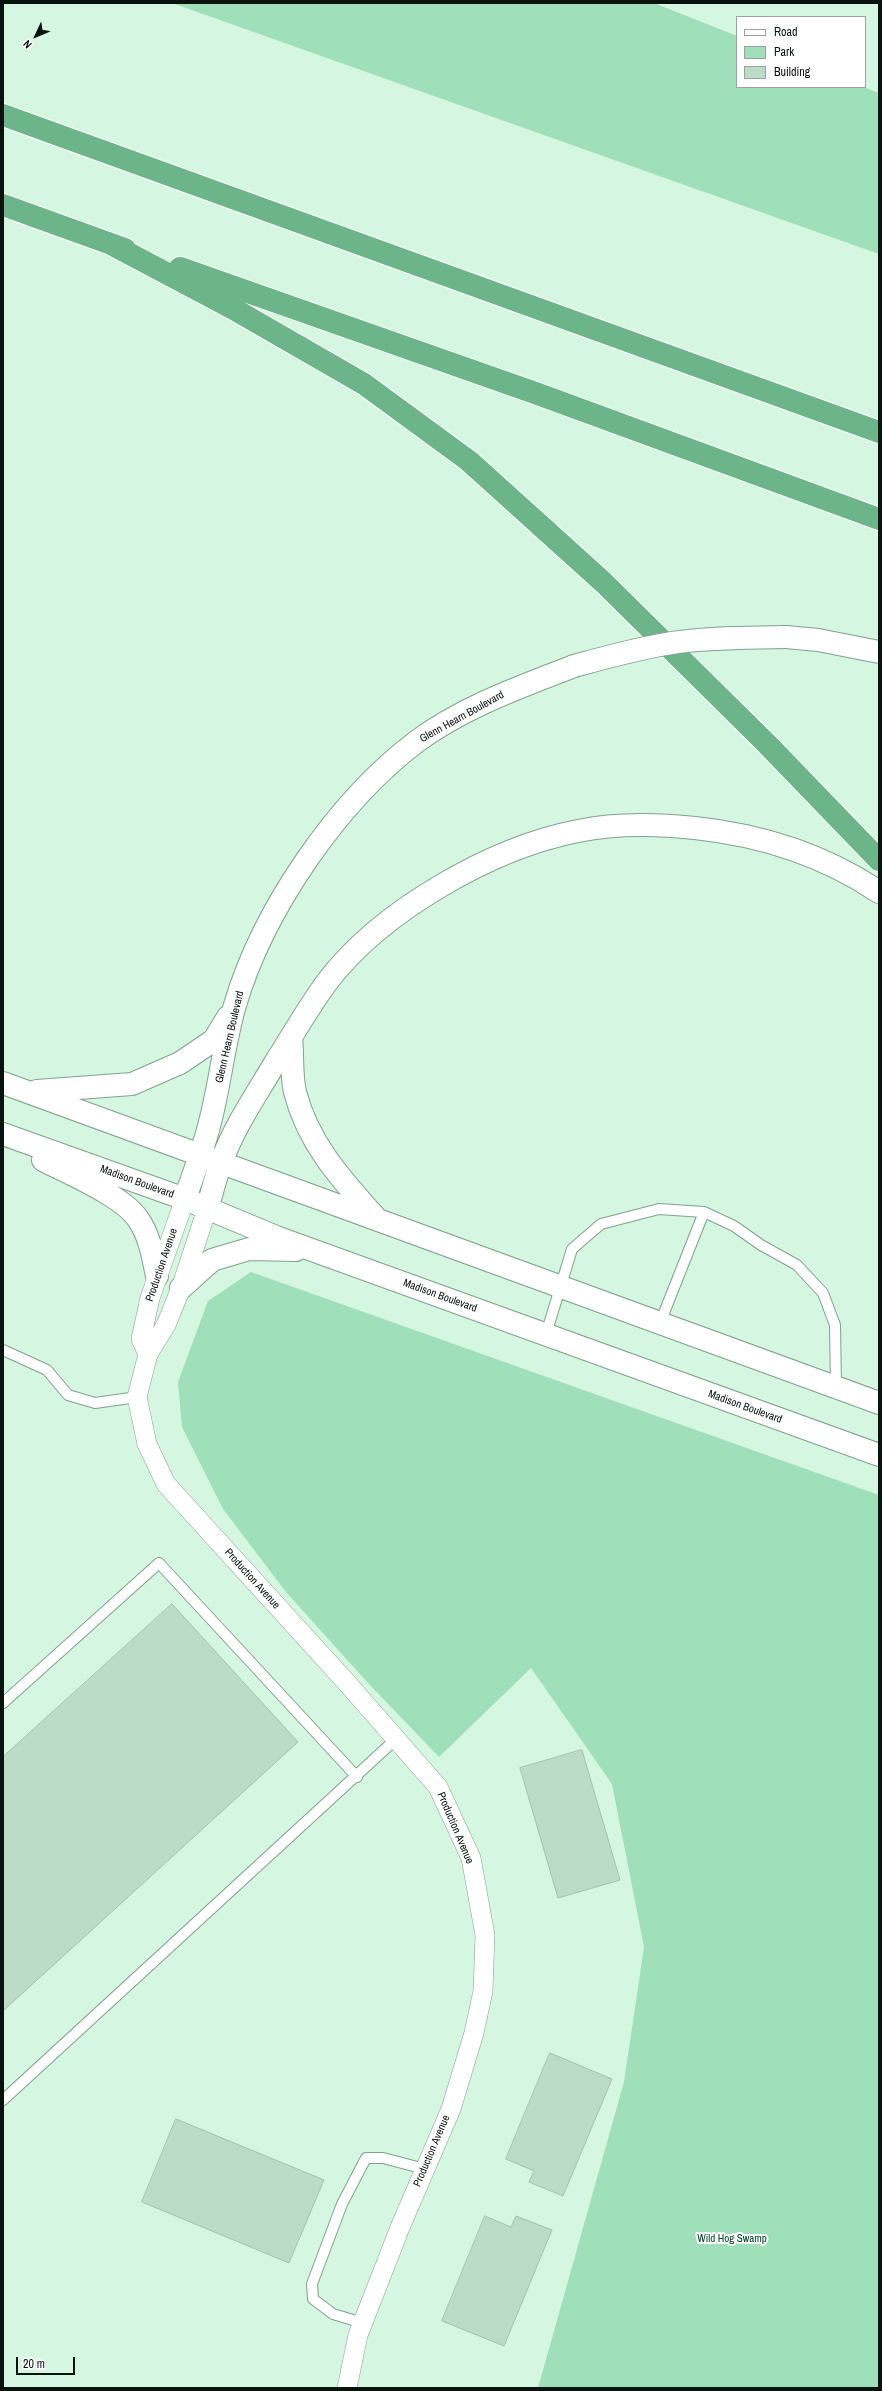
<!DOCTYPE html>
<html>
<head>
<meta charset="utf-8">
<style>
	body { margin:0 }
	#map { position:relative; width:882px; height:2391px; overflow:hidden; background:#d5f6e1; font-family:"Archivo Narrow",sans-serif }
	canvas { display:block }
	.frame { position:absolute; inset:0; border:4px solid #07130c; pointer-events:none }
	.legend { position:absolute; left:736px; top:16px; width:130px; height:72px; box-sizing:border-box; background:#fff; border:1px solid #9ca19e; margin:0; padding:5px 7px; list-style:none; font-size:12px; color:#07130c }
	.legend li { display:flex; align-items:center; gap:8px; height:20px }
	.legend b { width:20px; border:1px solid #9ca19e }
	.north { position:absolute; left:16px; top:16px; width:40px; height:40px; -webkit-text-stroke:3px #fff; paint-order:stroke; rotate:226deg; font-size:11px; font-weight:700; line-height:16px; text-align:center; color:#07130c }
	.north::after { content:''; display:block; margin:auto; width:14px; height:18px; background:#07130c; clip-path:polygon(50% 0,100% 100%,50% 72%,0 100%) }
	.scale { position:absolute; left:16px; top:2357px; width:59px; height:18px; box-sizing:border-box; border:2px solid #07130c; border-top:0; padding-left:5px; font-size:12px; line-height:14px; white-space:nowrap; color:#07130c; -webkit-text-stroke:3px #fff; paint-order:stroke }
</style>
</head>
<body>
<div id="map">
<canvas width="882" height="2391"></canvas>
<div class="frame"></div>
<ul class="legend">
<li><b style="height:5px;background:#fff"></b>Road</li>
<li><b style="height:11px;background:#9fdfb9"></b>Park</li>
<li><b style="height:11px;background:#bbdcc7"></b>Building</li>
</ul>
<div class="north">N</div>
<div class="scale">20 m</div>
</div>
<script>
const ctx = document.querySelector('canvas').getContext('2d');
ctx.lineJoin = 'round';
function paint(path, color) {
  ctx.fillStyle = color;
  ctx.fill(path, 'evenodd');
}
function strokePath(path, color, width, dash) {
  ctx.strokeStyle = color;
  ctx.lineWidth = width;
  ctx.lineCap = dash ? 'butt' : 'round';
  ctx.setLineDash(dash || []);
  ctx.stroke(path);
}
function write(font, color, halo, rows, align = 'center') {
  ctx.font = font + ' "Archivo Narrow",sans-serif';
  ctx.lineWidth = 4;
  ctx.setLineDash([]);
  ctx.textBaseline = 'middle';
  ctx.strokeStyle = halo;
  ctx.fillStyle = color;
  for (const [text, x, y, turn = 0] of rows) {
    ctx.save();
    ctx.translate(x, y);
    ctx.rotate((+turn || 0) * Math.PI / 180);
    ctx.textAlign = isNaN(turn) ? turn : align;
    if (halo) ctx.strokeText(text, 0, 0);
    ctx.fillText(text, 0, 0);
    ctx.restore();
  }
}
const green = new Path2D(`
	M 172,3 L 654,3 L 737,36 L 737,87 L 863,87 L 879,93 L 879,254 Z
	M 251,1272 L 879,1495 L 879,2388 L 538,2388 L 624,2082 L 644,1947 L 612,1784 L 531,1668 L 439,1757 L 368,1683 L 286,1592 L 223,1509 L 182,1427 L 178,1382 L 208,1301 Z`);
const building = new Path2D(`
	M 172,1604 L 298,1742 L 3,2011 L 3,1757 Z
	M 582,1750 L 620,1880 L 558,1898 L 520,1768 Z
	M 550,2053 L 612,2079 L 563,2196 L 529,2182 L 534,2171 L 506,2159 Z
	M 176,2119 L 324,2180 L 289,2263 L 142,2202 Z
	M 485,2216 L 511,2227 L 516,2216 L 552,2230 L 504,2346 L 442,2321 Z`);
const service = new Path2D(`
	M 660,1323 L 704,1212
	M 546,1334 L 572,1249 L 601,1224 L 659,1209 L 704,1212 L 734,1226 L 761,1245 L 797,1265 L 823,1293 L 835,1325 L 836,1387
	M 3,1350 L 47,1370 L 68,1395 L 95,1403 L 137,1397
	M 3,1703 L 159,1563 L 357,1777
	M 3,2100 L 396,1739
	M 363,2323 L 333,2314 L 313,2299 L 312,2284 L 342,2204 L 366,2158 L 383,2158 L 425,2169`);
const minor = new Path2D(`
	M 207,1209 L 181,1288 L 166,1325 L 148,1354 L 137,1397 L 147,1444 L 166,1484 L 347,1683 L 438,1787 L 471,1858 L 485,1935 L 483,1991 L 474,2033 L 451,2109 L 401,2225 L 358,2335 L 347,2388
	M 148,1354 L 141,1339 L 150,1298 L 185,1199`);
const secondary = new Path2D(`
	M 786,637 L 818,640 L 879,652
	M 291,1037 C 293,1054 291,1075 295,1092 C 308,1143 341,1179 375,1217
	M 3,1083 L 879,1403
	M 37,1091 L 132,1084 L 180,1063 L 214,1040 L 228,1017
	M 3,1134 L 185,1199 L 276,1237 L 879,1455
	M 43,1160 C 68,1173 123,1196 138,1219 C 150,1236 153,1257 157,1276
	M 185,1199 C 193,1174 204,1148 210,1122 C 220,1084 224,1043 235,1005 C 263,910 337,802 416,742 C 463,707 520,687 574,666
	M 207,1209 C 212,1194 215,1178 221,1163 C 234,1127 256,1095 275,1063 C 292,1036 308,1008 327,982 C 381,911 491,848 578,831 C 616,823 657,824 695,828 C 761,835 824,855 879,892
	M 181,1288 L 212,1260 L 249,1249 L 296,1250`);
const motorway = new Path2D(`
	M 3,115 L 879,432
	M 3,205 L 125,249
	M 111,244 L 232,308 L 364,384 L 469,461 L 603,582 L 767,744 L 879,860
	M 180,268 L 538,394 L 879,519`);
const secondaryBridge = new Path2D(`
	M 574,666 C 607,657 639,648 672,643 C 710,637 748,638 786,637`);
const streetNames = [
	["Glenn Hearn Boulevard",462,717,-29],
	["Glenn Hearn Boulevard",230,1037,-77],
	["Madison Boulevard",137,1182,20],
	["Production Avenue",162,1265,-71],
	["Madison Boulevard",440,1296,20],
	["Madison Boulevard",745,1407,20],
	["Production Avenue",252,1579,48],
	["Production Avenue",455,1828,67],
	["Production Avenue",432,2151,-67]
];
const parkNames = [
	["Wild Hog Swamp",732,2239]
];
paint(green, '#9fdfb9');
paint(building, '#bbdcc7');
strokePath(building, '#a2c2ae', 1);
strokePath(service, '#81a18d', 12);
strokePath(minor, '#81a18d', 20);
strokePath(secondary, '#81a18d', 24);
strokePath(motorway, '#fff', 24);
strokePath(service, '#fff', 10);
strokePath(minor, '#fff', 19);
strokePath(secondary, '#fff', 22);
strokePath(motorway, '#6cb58b', 22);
strokePath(secondaryBridge, '#81a18d', 24, []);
strokePath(secondaryBridge, '#fff', 22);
write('11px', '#07130c', '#fff', streetNames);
write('11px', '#024528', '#fff', parkNames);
</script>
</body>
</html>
